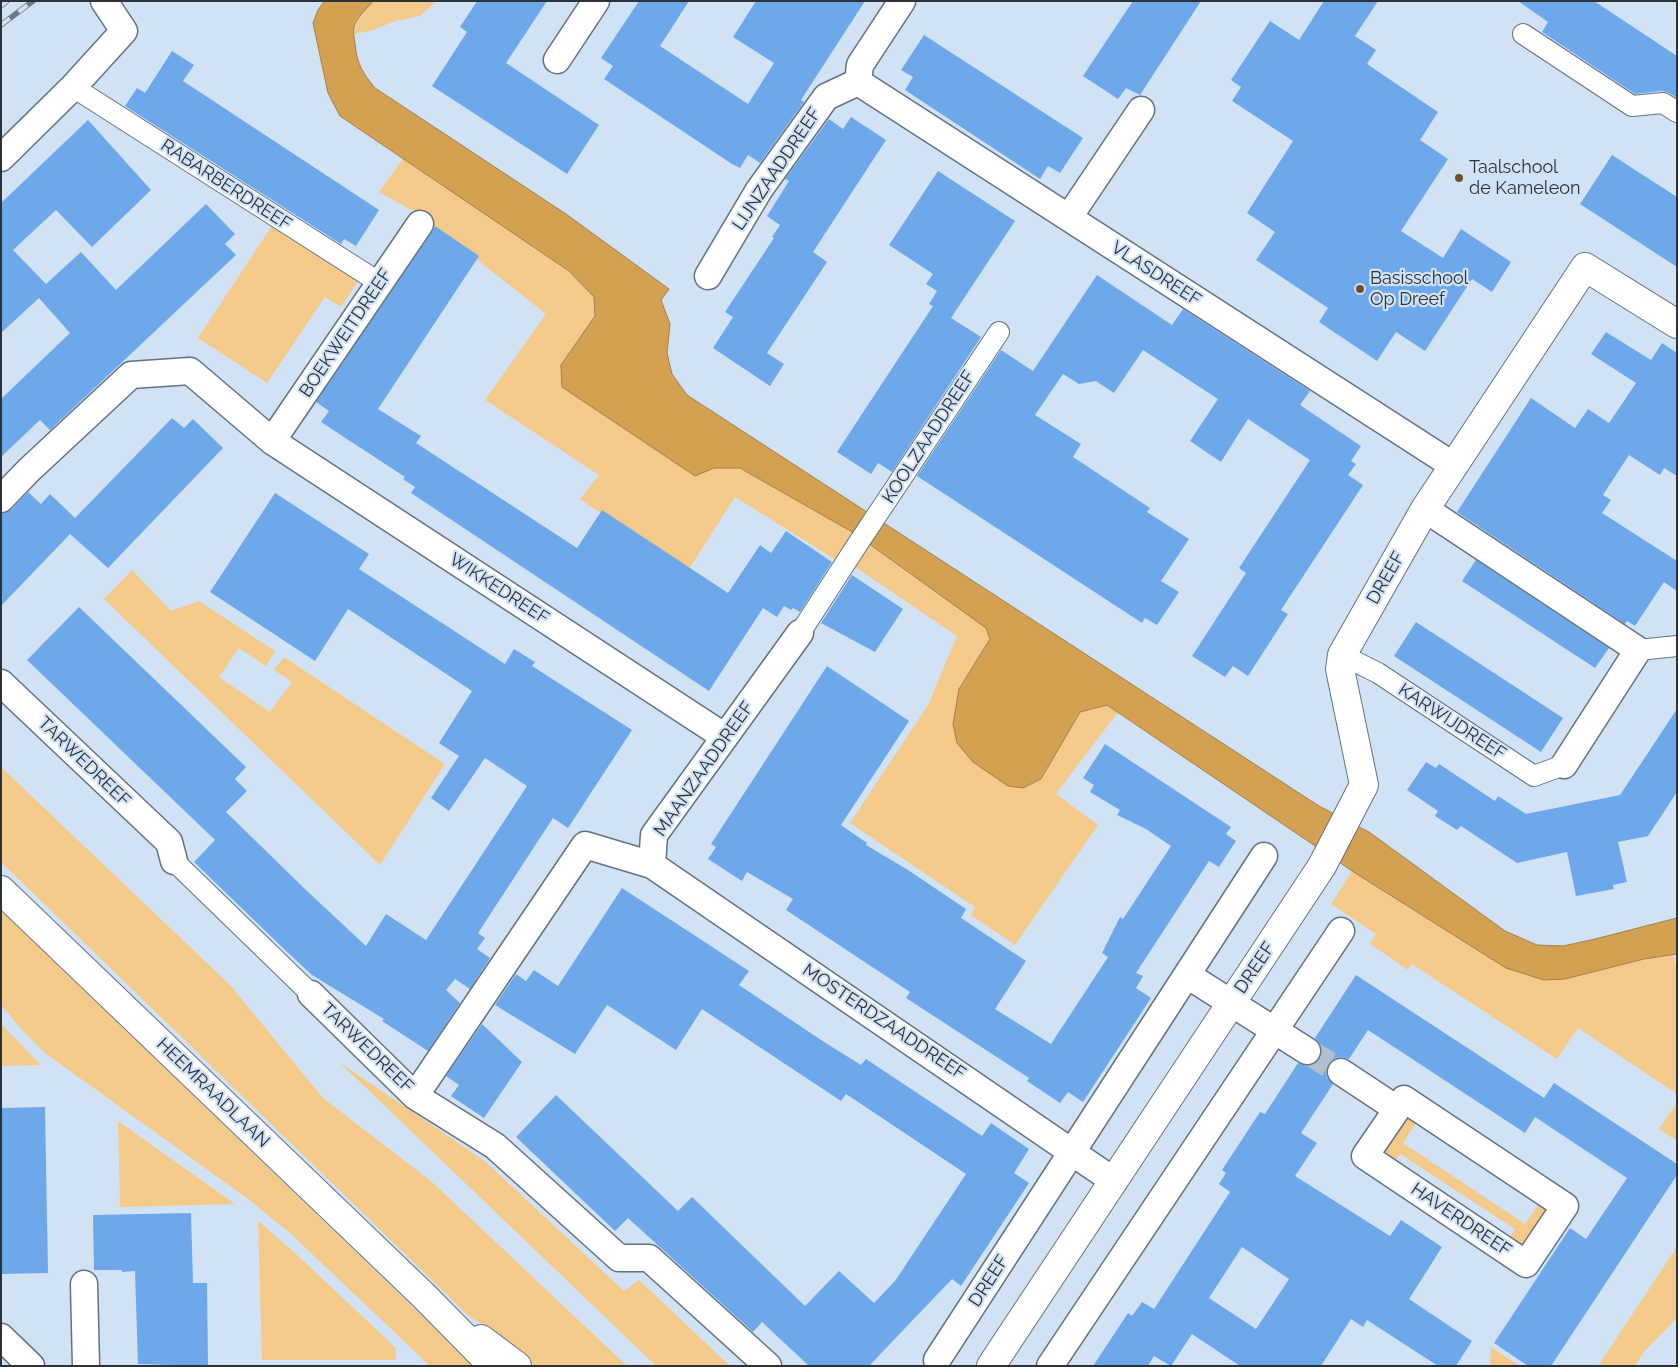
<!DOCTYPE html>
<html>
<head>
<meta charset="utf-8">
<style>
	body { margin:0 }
	#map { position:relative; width:1678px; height:1367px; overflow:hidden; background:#d1e2f5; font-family:Raleway,sans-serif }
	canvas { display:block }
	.frame { position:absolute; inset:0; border:2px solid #2b3239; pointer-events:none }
</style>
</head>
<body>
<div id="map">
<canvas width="1678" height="1367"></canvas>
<div class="frame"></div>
</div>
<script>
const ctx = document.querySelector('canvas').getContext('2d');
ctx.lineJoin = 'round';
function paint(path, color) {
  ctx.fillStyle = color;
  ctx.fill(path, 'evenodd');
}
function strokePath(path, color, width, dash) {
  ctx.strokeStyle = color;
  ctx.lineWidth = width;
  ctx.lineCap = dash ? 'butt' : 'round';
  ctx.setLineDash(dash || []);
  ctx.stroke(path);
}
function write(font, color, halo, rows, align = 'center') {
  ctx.font = font + ' Raleway,sans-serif';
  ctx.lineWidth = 4.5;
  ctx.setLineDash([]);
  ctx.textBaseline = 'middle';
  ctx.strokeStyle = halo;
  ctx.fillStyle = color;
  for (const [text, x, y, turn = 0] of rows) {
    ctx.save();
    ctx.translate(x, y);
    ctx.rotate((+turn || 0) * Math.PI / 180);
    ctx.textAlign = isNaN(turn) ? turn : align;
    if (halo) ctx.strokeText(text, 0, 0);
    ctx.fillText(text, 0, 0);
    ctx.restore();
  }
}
const green = new Path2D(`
	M 373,1 L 437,1 L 420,16 L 395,21 L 373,30 L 354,34 C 355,21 364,12 373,1 Z
	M 403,159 L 569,271 L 594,297 L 595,316 L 561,365 L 714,468 L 740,468 L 854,533 L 836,560 L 735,497 L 687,572 L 580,499 L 599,475 L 485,400 L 546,314 L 422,216 L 379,192 Z
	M 273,224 L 359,280 L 341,307 L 325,297 L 267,383 L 198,338 Z
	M 869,544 L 986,628 L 990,639 L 959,689 L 1008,786 L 1023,788 L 1041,780 L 1080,712 L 1107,705 L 1118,712 L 1056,794 L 1098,825 L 1015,945 L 971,915 L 975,907 L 850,823 L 928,705 L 957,636 L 855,567 Z
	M 132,570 L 171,611 L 199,601 L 275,651 L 266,666 L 239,648 L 219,677 L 270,712 L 292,682 L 274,670 L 284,657 L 445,764 L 380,865 L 104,599 Z
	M 1,767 L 230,985 L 323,1098 L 432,1182 L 627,1366 L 535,1366 L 484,1325 L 470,1317 L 1,862 Z
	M 1352,871 L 1506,968 L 1565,979 L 1644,959 L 1673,954 L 1677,971 L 1677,1094 L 1578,1028 L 1557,1059 L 1412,964 L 1408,970 L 1370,944 L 1376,934 L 1331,904 Z
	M 1,910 L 474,1366 L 430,1366 L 291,1234 L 248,1199 L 45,1053 L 22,1030 L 1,1005 Z
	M 1,1024 L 41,1065 L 1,1066 Z
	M 339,1062 L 486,1162 L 624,1291 L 639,1280 L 730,1366 L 656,1366 Z
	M 1675,1105 L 1677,1106 L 1677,1141 L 1659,1129 Z
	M 1404,1115 L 1416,1123 L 1403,1143 L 1525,1224 L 1538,1205 L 1546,1210 L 1523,1246 L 1509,1238 L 1515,1229 L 1400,1154 L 1394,1162 L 1380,1152 Z
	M 118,1121 L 235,1204 L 120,1207 Z
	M 258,1221 L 294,1252 L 396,1348 L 396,1360 L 262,1360 Z
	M 1677,1247 L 1677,1318 L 1643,1353 L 1635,1366 L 1598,1366 Z
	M 1491,1347 L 1520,1366 L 1490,1366 Z`);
const water = new Path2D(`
	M 325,1 L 373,1 C 367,9 357,17 354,27 C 353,32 354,38 355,43 C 357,64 362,72 375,88 L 566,214 L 669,289 L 661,300 L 670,324 L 667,353 L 672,374 L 687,395 L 1319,806 L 1369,832 L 1505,931 L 1537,945 L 1563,946 L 1595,939 L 1677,918 L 1677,954 L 1644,959 L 1565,979 L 1544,980 L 1506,968 L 1352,871 L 1107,705 L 1080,712 L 1041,779 L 1023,788 L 1008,786 L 973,762 L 957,743 L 953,724 L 959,689 L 990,639 L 986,628 L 854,533 L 740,468 L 714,468 L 695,476 L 562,387 L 561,365 L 595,316 L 594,297 L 569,271 L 340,116 L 328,93 L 313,23 L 318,10 Z`);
const building = new Path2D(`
	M 477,1 L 547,1 L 506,63 L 599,125 L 567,174 L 432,86 L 467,32 L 460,27 Z
	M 639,1 L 689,1 L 660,46 L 748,104 L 774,63 L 733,37 L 756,1 L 865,1 L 801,100 L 804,102 L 760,163 L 748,155 L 740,168 L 732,164 L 604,79 L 613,66 L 601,58 Z
	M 1133,1 L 1201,1 L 1140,95 L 1126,88 L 1118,99 L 1083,76 Z
	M 1324,1 L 1378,1 L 1355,36 L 1376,50 L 1367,64 L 1438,112 L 1420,140 L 1448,159 L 1401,231 L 1443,258 L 1461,229 L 1511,262 L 1492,292 L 1472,279 L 1425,351 L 1396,332 L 1377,361 L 1319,322 L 1328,308 L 1256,260 L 1275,232 L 1247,213 L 1293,141 L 1232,101 L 1241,87 L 1231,80 L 1270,21 L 1299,40 Z
	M 1518,1 L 1594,1 L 1677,56 L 1677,98 L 1669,93 L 1662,91 L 1635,94 L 1542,32 L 1548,22 Z
	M 924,35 L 1083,138 L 1060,173 L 1048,166 L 1040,179 L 905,90 L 913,77 L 901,70 Z
	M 172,51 L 194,65 L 183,81 L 379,210 L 356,246 L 344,239 L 341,244 L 125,106 L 137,88 L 145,93 Z
	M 851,117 L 886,140 L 813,252 L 827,262 L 767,353 L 784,364 L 770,386 L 713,348 L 733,317 L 725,312 L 774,238 L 772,237 L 780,225 L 767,216 L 789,181 L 785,179 L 829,119 L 843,129 Z
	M 88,120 L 151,190 L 92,247 L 56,210 L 13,250 L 46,284 L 81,252 L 116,290 L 206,204 L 235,234 L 225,244 L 236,255 L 50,430 L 40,420 L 1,457 L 1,399 L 70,333 L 39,298 L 1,333 L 1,203 Z
	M 1612,155 L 1677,197 L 1677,267 L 1580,204 Z
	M 938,171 L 1015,221 L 951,318 L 981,337 L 892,472 L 878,463 L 871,474 L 837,452 L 933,306 L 929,304 L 937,291 L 926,284 L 933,274 L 889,245 Z
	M 435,226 L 479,256 L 378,409 L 421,436 L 416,443 L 577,548 L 602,510 L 728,593 L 760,545 L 771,553 L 786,531 L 832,562 L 800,612 L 793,608 L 791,610 L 784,606 L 777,617 L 763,608 L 709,691 L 411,493 L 415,487 L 403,479 L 405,477 L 321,422 L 329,411 L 316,402 L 432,232 Z
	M 1097,275 L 1172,325 L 1183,309 L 1310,391 L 1300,405 L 1361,446 L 1351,461 L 1356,464 L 1348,475 L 1363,485 L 1281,610 L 1288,614 L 1248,676 L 1233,666 L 1225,677 L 1192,656 L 1246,573 L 1239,568 L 1310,460 L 1248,419 L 1221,462 L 1190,441 L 1218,399 L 1143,350 L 1114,393 L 1096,381 L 1079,384 L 1063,374 L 1035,415 L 1081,444 L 1073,457 L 1150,508 L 1147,512 L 1189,539 L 1161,581 L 1179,592 L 1157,625 L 1145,618 L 1142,623 L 917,476 L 1001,350 L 1033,371 Z
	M 1606,332 L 1651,360 L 1662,343 L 1677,353 L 1677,476 L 1664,468 L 1660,475 L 1629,455 L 1603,495 L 1611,500 L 1602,513 L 1677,561 L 1677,591 L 1664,582 L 1635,626 L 1627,621 L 1625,624 L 1457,512 L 1531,398 L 1575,428 L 1588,409 L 1609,423 L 1636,383 L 1591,354 Z
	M 172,418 L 184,428 L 193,419 L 223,448 L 108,568 L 70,534 L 1,606 L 1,514 L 11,510 L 28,492 L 41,504 L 50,494 L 75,518 Z
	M 275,493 L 369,554 L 359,569 L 505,664 L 514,649 L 535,662 L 532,666 L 632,730 L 568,828 L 553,818 L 478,933 L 485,938 L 477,949 L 490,958 L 470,989 L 455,979 L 446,990 L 460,1003 L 428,1051 L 382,1021 L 384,1019 L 312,975 L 284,949 L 194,862 L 215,840 L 27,660 L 79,607 L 246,767 L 235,779 L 247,791 L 226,812 L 306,890 L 366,946 L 386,914 L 426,940 L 527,786 L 485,758 L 449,811 L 431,798 L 459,756 L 439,743 L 472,691 L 348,609 L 315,661 L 210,592 Z
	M 1476,560 L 1609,648 L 1595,668 L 1462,581 Z
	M 852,575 L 903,609 L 875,652 L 821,623 Z
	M 1416,622 L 1563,718 L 1541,752 L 1394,656 Z
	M 827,666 L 909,721 L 841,825 L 867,843 L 866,845 L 908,870 L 966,909 L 961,918 L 1026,961 L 995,1009 L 1051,1044 L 1108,957 L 1102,953 L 1120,917 L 1123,919 L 1171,846 L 1146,829 L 1117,815 L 1120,810 L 1090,792 L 1094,785 L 1083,778 L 1105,744 L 1231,827 L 1226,834 L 1236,841 L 1219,867 L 1209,861 L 1136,973 L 1143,976 L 1136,988 L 1151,998 L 1083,1102 L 1068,1092 L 1060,1103 L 1027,1081 L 1029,1078 L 906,998 L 910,992 L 786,910 L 793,899 L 747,872 L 742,881 L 708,859 L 716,847 L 711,844 Z
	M 1677,709 L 1677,792 L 1648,836 L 1618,842 L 1627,882 L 1613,885 L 1614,889 L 1576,896 L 1567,852 L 1517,863 L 1461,826 L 1457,830 L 1435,816 L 1438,811 L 1407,790 L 1426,762 L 1436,768 L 1439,764 L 1495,801 L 1498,796 L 1526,814 L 1620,795 Z
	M 622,888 L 749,971 L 739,985 L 821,1040 L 861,1065 L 866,1059 L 982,1136 L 991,1123 L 1029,1149 L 1014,1173 L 1029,1183 L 961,1286 L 952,1279 L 869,1366 L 809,1366 L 762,1322 L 753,1332 L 628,1218 L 615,1231 L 516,1137 L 556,1095 L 678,1211 L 692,1197 L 805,1306 L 839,1271 L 874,1303 L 895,1281 L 966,1174 L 846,1094 L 841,1101 L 702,1009 L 676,1050 L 607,1005 L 575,1054 L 495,1005 L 516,974 L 526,981 L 534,970 L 558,986 Z
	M 1356,975 L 1544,1098 L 1554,1083 L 1677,1164 L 1677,1175 L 1551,1366 L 1528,1366 L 1494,1343 L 1570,1228 L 1586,1239 L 1627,1178 L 1535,1117 L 1525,1133 L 1368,1030 L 1349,1059 L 1342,1057 L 1335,1058 L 1328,1064 L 1326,1072 L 1327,1078 L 1333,1084 L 1301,1133 L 1317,1143 L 1295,1176 L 1390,1236 L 1401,1220 L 1442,1247 L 1409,1299 L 1472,1341 L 1456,1366 L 1438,1366 L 1367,1320 L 1363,1327 L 1351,1319 L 1321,1366 L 1240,1366 L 1192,1334 L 1171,1366 L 1154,1356 L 1148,1366 L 1093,1366 L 1128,1313 L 1132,1316 L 1142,1302 L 1154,1309 L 1230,1192 L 1219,1184 L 1226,1173 L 1222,1170 L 1260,1112 L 1265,1114 L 1298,1063 L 1307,1066 L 1314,1064 L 1319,1059 L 1322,1051 L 1320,1044 L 1315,1038 ZM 1242,1247 L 1289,1279 L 1256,1329 L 1209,1298 Z
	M 482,1024 L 522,1062 L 484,1118 L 451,1096 L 459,1085 L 446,1076 Z
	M 45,1107 L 48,1273 L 1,1274 L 1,1108 Z
	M 191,1213 L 193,1283 L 207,1283 L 208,1366 L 138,1364 L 135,1271 L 122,1272 L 122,1270 L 94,1270 L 93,1215 Z`);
const minorTunnel = new Path2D(`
	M 1307,1051 L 1341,1072`);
const pedestrian = new Path2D(`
	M 1523,34 L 1632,106 L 1663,103 L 1677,112
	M 73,87 L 380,283
	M 800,633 L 859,542 L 999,332
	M 1638,650 L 1677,646
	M 1342,655 L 1378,673 L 1534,776 L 1564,765
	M 174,861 L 311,994`);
const minor = new Path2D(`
	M 557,60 L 596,1
	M 858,82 L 1454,466
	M 1,158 L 73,87 L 124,31 L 104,1
	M 1069,217 L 1141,110
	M 708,276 L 759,190 L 826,97 L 858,82 L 860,65 L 902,1
	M 272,441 L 420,224
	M 1,499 L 29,470 L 131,375 L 190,371 L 272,441 L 725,737
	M 1425,509 L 1638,650 L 1564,765
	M 1,683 L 169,842 L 174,861
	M 652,865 L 1114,1181
	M 1187,975 L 1307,1051
	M 311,994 L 415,1096 L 495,1146 L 619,1258 L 649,1258 L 768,1366
	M 1341,1072 L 1397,1109
	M 415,1096 L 585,845 L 652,865 L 654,835 L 800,633
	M 1404,1099 L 1565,1206 L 1526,1264 L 1365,1156 Z
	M 84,1284 L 86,1366
	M 1,1337 L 31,1366
	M 937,1360 L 1264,856
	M 1050,1366 L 1341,931`);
const tertiary = new Path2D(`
	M 991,1366 L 1322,866 L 1364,785 L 1340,669 L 1342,655 L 1425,509 L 1585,267 L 1677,324`);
const secondary = new Path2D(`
	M 1,890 L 424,1296 L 493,1366
	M 481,1339 L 517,1366`);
const rail = new Path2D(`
	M 1,6 L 7,1
	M 1,25 L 33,1`);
const markers = [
	[1459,178,5,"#6d5124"],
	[1360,289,5,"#6d5124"]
];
const poiNames = [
	["Taalschool",1469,168],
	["de Kameleon",1469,189],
	["Basisschool",1370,279],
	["Op Dreef",1370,300]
];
const streetNames = [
	["LIJNZAADDREEF",777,169,-56],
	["RABARBERDREEF",226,185,33],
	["VLASDREEF",1156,274,33],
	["BOEKWEITDREEF",346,333,-56],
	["KOOLZAADDREEF",929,437,-57],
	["DREEF",1386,578,-60],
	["WIKKEDREEF",499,589,33],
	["KARWIJDREEF",1452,722,33],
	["TARWEDREEF",84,762,44],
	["MAANZAADDREEF",704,769,-55],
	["DREEF",1255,968,-56],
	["MOSTERDZAADDREEF",884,1022,34],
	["TARWEDREEF",367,1048,44],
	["HEEMRAADLAAN",213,1093,44],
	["HAVERDREEF",1461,1220,34],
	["DREEF",989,1281,-57]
];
paint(green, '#f4ca8a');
paint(water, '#d3a151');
strokePath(water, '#a1804a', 1);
paint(building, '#6da9ea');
strokePath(minorTunnel, '#b0bfcf', 26, [26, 13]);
strokePath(pedestrian, '#637283', 22);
strokePath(minor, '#637283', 29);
strokePath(tertiary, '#637283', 30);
strokePath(secondary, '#637283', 30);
strokePath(pedestrian, '#fff', 20);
strokePath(minor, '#fff', 26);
strokePath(tertiary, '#fff', 28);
strokePath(secondary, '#fff', 28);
strokePath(rail, '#6f7a85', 5.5);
strokePath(rail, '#d1e2f5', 4, [11]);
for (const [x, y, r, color] of markers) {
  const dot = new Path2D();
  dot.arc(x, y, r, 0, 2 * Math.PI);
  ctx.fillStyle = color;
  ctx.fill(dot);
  strokePath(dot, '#d1e2f5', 2);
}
write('18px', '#2b3239', '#d1e2f5', poiNames, 'left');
write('18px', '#2b3239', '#d1e2f5', streetNames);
</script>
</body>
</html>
